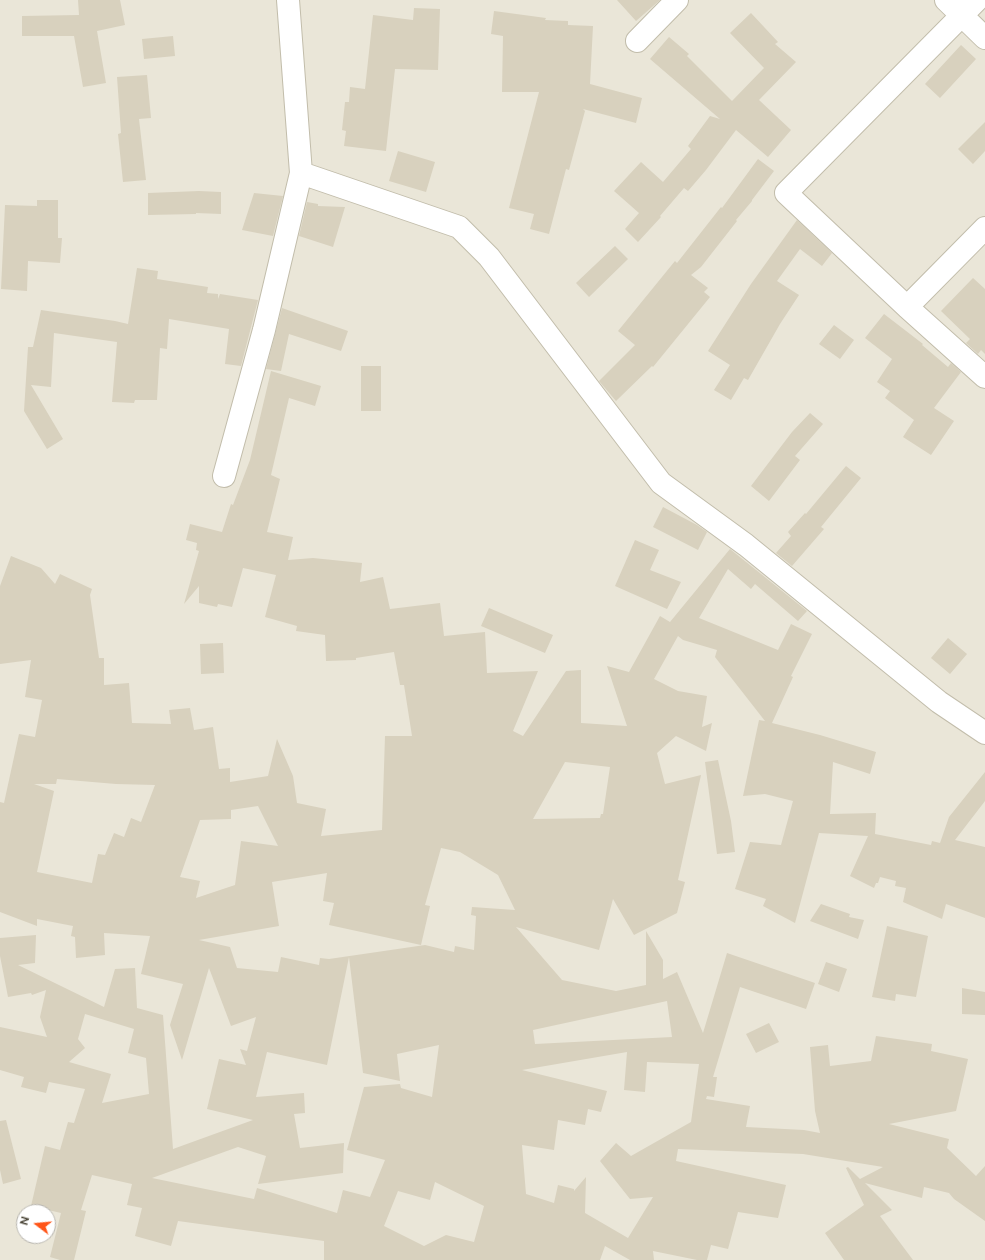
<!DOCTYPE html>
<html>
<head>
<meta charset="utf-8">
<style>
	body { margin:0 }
	#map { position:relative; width:985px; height:1260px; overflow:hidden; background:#f6f3ea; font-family:Raleway,sans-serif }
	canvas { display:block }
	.north { position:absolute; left:16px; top:1204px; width:40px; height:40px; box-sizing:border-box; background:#fff; border:1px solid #b7b5af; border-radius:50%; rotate:286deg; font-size:11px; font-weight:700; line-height:16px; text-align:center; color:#4a4537 }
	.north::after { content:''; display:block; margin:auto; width:14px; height:18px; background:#ff5518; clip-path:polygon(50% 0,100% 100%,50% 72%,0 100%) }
</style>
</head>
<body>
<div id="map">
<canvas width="985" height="1260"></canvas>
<div class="north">N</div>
</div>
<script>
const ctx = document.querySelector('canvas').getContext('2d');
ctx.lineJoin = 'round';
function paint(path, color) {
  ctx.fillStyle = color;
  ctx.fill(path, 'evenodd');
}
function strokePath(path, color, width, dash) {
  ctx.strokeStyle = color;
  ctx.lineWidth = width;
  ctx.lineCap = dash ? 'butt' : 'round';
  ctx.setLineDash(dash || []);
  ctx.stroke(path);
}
const residential = new Path2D(`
	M 0,0 L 985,0 L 985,1260 L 0,1260 ZM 24,1212 L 48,1212 L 48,1236 L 24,1236 Z`);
const building = new Path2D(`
	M 78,0 L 120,0 L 125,25 L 97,31 L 106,83 L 83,87 L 74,36 L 22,36 L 22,16 L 79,15 Z
	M 617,0 L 660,0 L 636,21 Z
	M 414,8 L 440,9 L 438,70 L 395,69 L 386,151 L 344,146 L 346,131 L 342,130 L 345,102 L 349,102 L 350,87 L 365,89 L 373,15 L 413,20 Z
	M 494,11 L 546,18 L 545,20 L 568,21 L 568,25 L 593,26 L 590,84 L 642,98 L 636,123 L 583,109 L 585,111 L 569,170 L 566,169 L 549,234 L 530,229 L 534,214 L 509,208 L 539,92 L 502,92 L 503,36 L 491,34 Z
	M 751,13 L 778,42 L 775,44 L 796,62 L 759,100 L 791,130 L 768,157 L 736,130 L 706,170 L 688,191 L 684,188 L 660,216 L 661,217 L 638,242 L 625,229 L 639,213 L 614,191 L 641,162 L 663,182 L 691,149 L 688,146 L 710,116 L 720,119 L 650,59 L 669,37 L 689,54 L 687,56 L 732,101 L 764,68 L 730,33 Z
	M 173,36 L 175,56 L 144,59 L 142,39 Z
	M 961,45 L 976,59 L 940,98 L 925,84 Z
	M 147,75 L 151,118 L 139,119 L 146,180 L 123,182 L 118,134 L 121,133 L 117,77 Z
	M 985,122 L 985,151 L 973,164 L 958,149 Z
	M 398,151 L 435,162 L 426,192 L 389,181 Z
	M 758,159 L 774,171 L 752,200 L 752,201 L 736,220 L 737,221 L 701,267 L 691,275 L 708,288 L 704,292 L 710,297 L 653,367 L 652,366 L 616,401 L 599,381 L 635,345 L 618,331 L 675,261 L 677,263 L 721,207 L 722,208 Z
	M 199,191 L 221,192 L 221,214 L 196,213 L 196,214 L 148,215 L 148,193 Z
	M 254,193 L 283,196 L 273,236 L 242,230 Z
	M 37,200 L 58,200 L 58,238 L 62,238 L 60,263 L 28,261 L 27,291 L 1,289 L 5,205 L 37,206 Z
	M 307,202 L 318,204 L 318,206 L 345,207 L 333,247 L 299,236 Z
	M 797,220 L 832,253 L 822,266 L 800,249 L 777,281 L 799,295 L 780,324 L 748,380 L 744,378 L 731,400 L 714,390 L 730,365 L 708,351 L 751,284 Z
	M 615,246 L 628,259 L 589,297 L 576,283 Z
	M 137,268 L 158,271 L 157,279 L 208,287 L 207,293 L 218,294 L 218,299 L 220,294 L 258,300 L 241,366 L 225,364 L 229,329 L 169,319 L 167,349 L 160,348 L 157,400 L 135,400 L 134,403 L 112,402 L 117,342 L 54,333 L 51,387 L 31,385 L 63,439 L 47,449 L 24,411 L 28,347 L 33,347 L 41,310 L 115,321 L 128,324 Z
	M 973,278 L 985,289 L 985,354 L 981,350 L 978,354 L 966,343 L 970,339 L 941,311 Z
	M 282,308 L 348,331 L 341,351 L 289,334 L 281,371 L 266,369 Z
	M 884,314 L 923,344 L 922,345 L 948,367 L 951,363 L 961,372 L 934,408 L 954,421 L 931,455 L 903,437 L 914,420 L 885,398 L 890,391 L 877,382 L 892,359 L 865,338 Z
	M 834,325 L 854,340 L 840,359 L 819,344 Z
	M 361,366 L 381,366 L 381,411 L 361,411 Z
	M 271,371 L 321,386 L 315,406 L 289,398 L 271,475 L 280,479 L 267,532 L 293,537 L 288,560 L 313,558 L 362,563 L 360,582 L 383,577 L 390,609 L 440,603 L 444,636 L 485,632 L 487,673 L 538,671 L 513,731 L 523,736 L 566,671 L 581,670 L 581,723 L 627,726 L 607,666 L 629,672 L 660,616 L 670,622 L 730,549 L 807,611 L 798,621 L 755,584 L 751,589 L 728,569 L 699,618 L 778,650 L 791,624 L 812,634 L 791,676 L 793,677 L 772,723 L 820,735 L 876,752 L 870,774 L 833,762 L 830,814 L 876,813 L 875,834 L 931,845 L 932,841 L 940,843 L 949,817 L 985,772 L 985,801 L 955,840 L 985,847 L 985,918 L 946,904 L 942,919 L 903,902 L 906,888 L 895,886 L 896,881 L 880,877 L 878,883 L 876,883 L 874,888 L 850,876 L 868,836 L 819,833 L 795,923 L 763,906 L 766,899 L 735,889 L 750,842 L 781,845 L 793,801 L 765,794 L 743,796 L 759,720 L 765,721 L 715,657 L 717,650 L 683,640 L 678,636 L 654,679 L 678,691 L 707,696 L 702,727 L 712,723 L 706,751 L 676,736 L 657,753 L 665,784 L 701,775 L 678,880 L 685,882 L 677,913 L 634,935 L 613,899 L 599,950 L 516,927 L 562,980 L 616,991 L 646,985 L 646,931 L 663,960 L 663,979 L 677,972 L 703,1033 L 727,953 L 815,983 L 806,1009 L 740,987 L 713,1077 L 717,1077 L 714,1097 L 707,1096 L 706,1099 L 750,1106 L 746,1127 L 804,1130 L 820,1133 L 815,1111 L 810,1047 L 828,1045 L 830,1066 L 871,1061 L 876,1036 L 932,1044 L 931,1051 L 968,1059 L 956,1111 L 889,1124 L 949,1139 L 947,1148 L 976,1176 L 985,1166 L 985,1221 L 954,1199 L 949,1193 L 924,1187 L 922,1198 L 865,1183 L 892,1210 L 880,1216 L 913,1260 L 844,1260 L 825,1233 L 864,1205 L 846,1168 L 848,1167 L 860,1179 L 883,1167 L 803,1154 L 678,1149 L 676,1161 L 786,1185 L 778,1218 L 738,1212 L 728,1249 L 711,1245 L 707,1260 L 697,1260 L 653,1251 L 654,1260 L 630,1260 L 605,1246 L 600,1260 L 324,1260 L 324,1241 L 178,1221 L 171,1246 L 135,1236 L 142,1208 L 127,1205 L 132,1184 L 92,1175 L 81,1210 L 86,1211 L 74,1260 L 60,1260 L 50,1257 L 61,1213 L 31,1206 L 45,1146 L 60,1150 L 68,1122 L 74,1123 L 85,1089 L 49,1082 L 46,1093 L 21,1087 L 24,1077 L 0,1070 L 0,1027 L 47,1037 L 40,1017 L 46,990 L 32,995 L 31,993 L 8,997 L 0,956 L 0,938 L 36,935 L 35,963 L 18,965 L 104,1007 L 115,969 L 135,968 L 137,1008 L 163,1015 L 173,1149 L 253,1120 L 207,1109 L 219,1059 L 246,1065 L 240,1049 L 247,1051 L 256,1017 L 231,1026 L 209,968 L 182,1060 L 170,1025 L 183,984 L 141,974 L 150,936 L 104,933 L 105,955 L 76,958 L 75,937 L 71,936 L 73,926 L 37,919 L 37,926 L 0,912 L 0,802 L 4,803 L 19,734 L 35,737 L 42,700 L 25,697 L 31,660 L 0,664 L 0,586 L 11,556 L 41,568 L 55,584 L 60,574 L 92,589 L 90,595 L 99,658 L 104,658 L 104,685 L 129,683 L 132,723 L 171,724 L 169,710 L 190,708 L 194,730 L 213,727 L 219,769 L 230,768 L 230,782 L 268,776 L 277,739 L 293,776 L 297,803 L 326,809 L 321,836 L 382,830 L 385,736 L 412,736 L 404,685 L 400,685 L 394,652 L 356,658 L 356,660 L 326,661 L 325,635 L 296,631 L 297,626 L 265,617 L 276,575 L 243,568 L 232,607 L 218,604 L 217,607 L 199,603 L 199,586 L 184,604 L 199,551 L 196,550 L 197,543 L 186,540 L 190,524 L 222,532 L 231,504 L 233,505 L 250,460 ZM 565,762 L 610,767 L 603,814 L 601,814 L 600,818 L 533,819 ZM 57,779 L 116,784 L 155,785 L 141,822 L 131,818 L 124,837 L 114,833 L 105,855 L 98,854 L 92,883 L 37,872 L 54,791 L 34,784 L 56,784 ZM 258,806 L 278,846 L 241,841 L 235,885 L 196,898 L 200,881 L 180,877 L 200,820 L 231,819 L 231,810 ZM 441,848 L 460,852 L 498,875 L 515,910 L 472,907 L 471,915 L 476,916 L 474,950 L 455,946 L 454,952 L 425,945 L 329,959 L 320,958 L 319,965 L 281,957 L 278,972 L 237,968 L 230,947 L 199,940 L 279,926 L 272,882 L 327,873 L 323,901 L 334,903 L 329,925 L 421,945 L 430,906 L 425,905 ZM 349,957 L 363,1073 L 400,1081 L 397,1054 L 439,1045 L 432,1097 L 401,1088 L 400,1084 L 364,1087 L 347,1150 L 385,1160 L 370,1197 L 343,1190 L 337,1213 L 257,1188 L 254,1199 L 152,1178 L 238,1147 L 266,1156 L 258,1184 L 343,1173 L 344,1143 L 300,1148 L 294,1114 L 305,1113 L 304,1093 L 256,1097 L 267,1052 L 327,1065 ZM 667,1001 L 672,1037 L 535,1044 L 533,1030 ZM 85,1014 L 134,1029 L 128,1053 L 146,1058 L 149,1094 L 102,1103 L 111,1074 L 69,1062 L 85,1048 L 78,1039 ZM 627,1052 L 624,1090 L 645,1092 L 647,1062 L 699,1064 L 691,1122 L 631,1156 L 616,1143 L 600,1161 L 630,1199 L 653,1197 L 628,1238 L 585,1213 L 586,1177 L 574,1191 L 574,1189 L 558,1185 L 554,1203 L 526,1194 L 522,1145 L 554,1150 L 558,1120 L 585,1125 L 588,1109 L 601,1112 L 607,1091 L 522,1070 ZM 435,1182 L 484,1206 L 474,1242 L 446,1235 L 424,1246 L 384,1226 L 398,1191 L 430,1200 Z
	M 810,413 L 823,424 L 795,456 L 800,460 L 769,501 L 751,486 L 792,432 Z
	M 846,466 L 861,478 L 821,527 L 824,529 L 792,566 L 776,553 L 791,536 L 788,532 L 805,513 L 806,514 Z
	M 663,507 L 697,525 L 707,532 L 698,550 L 653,527 Z
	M 635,540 L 659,550 L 650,570 L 681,582 L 667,609 L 615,586 Z
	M 489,608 L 553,635 L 545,653 L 481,626 Z
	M 948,638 L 967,654 L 950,674 L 931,658 Z
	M 223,643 L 224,673 L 201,674 L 200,644 Z
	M 718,760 L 731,821 L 735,852 L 717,854 L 705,762 Z
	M 821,904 L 850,914 L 849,917 L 864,920 L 858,939 L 810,921 Z
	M 887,926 L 928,936 L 916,997 L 896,994 L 895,1001 L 872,997 Z
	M 826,962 L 847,969 L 839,992 L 818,984 Z
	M 962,988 L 985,992 L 985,1015 L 962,1014 Z
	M 769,1023 L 779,1042 L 756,1053 L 746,1034 Z
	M 6,1120 L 21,1179 L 3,1184 L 0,1170 L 0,1121 Z`);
const minor = new Path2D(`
	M 946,0 L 985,38
	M 977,0 L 786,193 L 907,307 L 985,377
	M 637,41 L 677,0
	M 301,173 L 459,227 L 489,257 L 661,483 L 746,545 L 939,702 L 985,733
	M 907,307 L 985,228
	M 224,476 L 264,330 L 301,173 L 288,0`);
paint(residential, '#eae6d8');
paint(building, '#d8d1be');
strokePath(minor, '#c2bdab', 24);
strokePath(minor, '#fff', 22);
</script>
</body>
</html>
